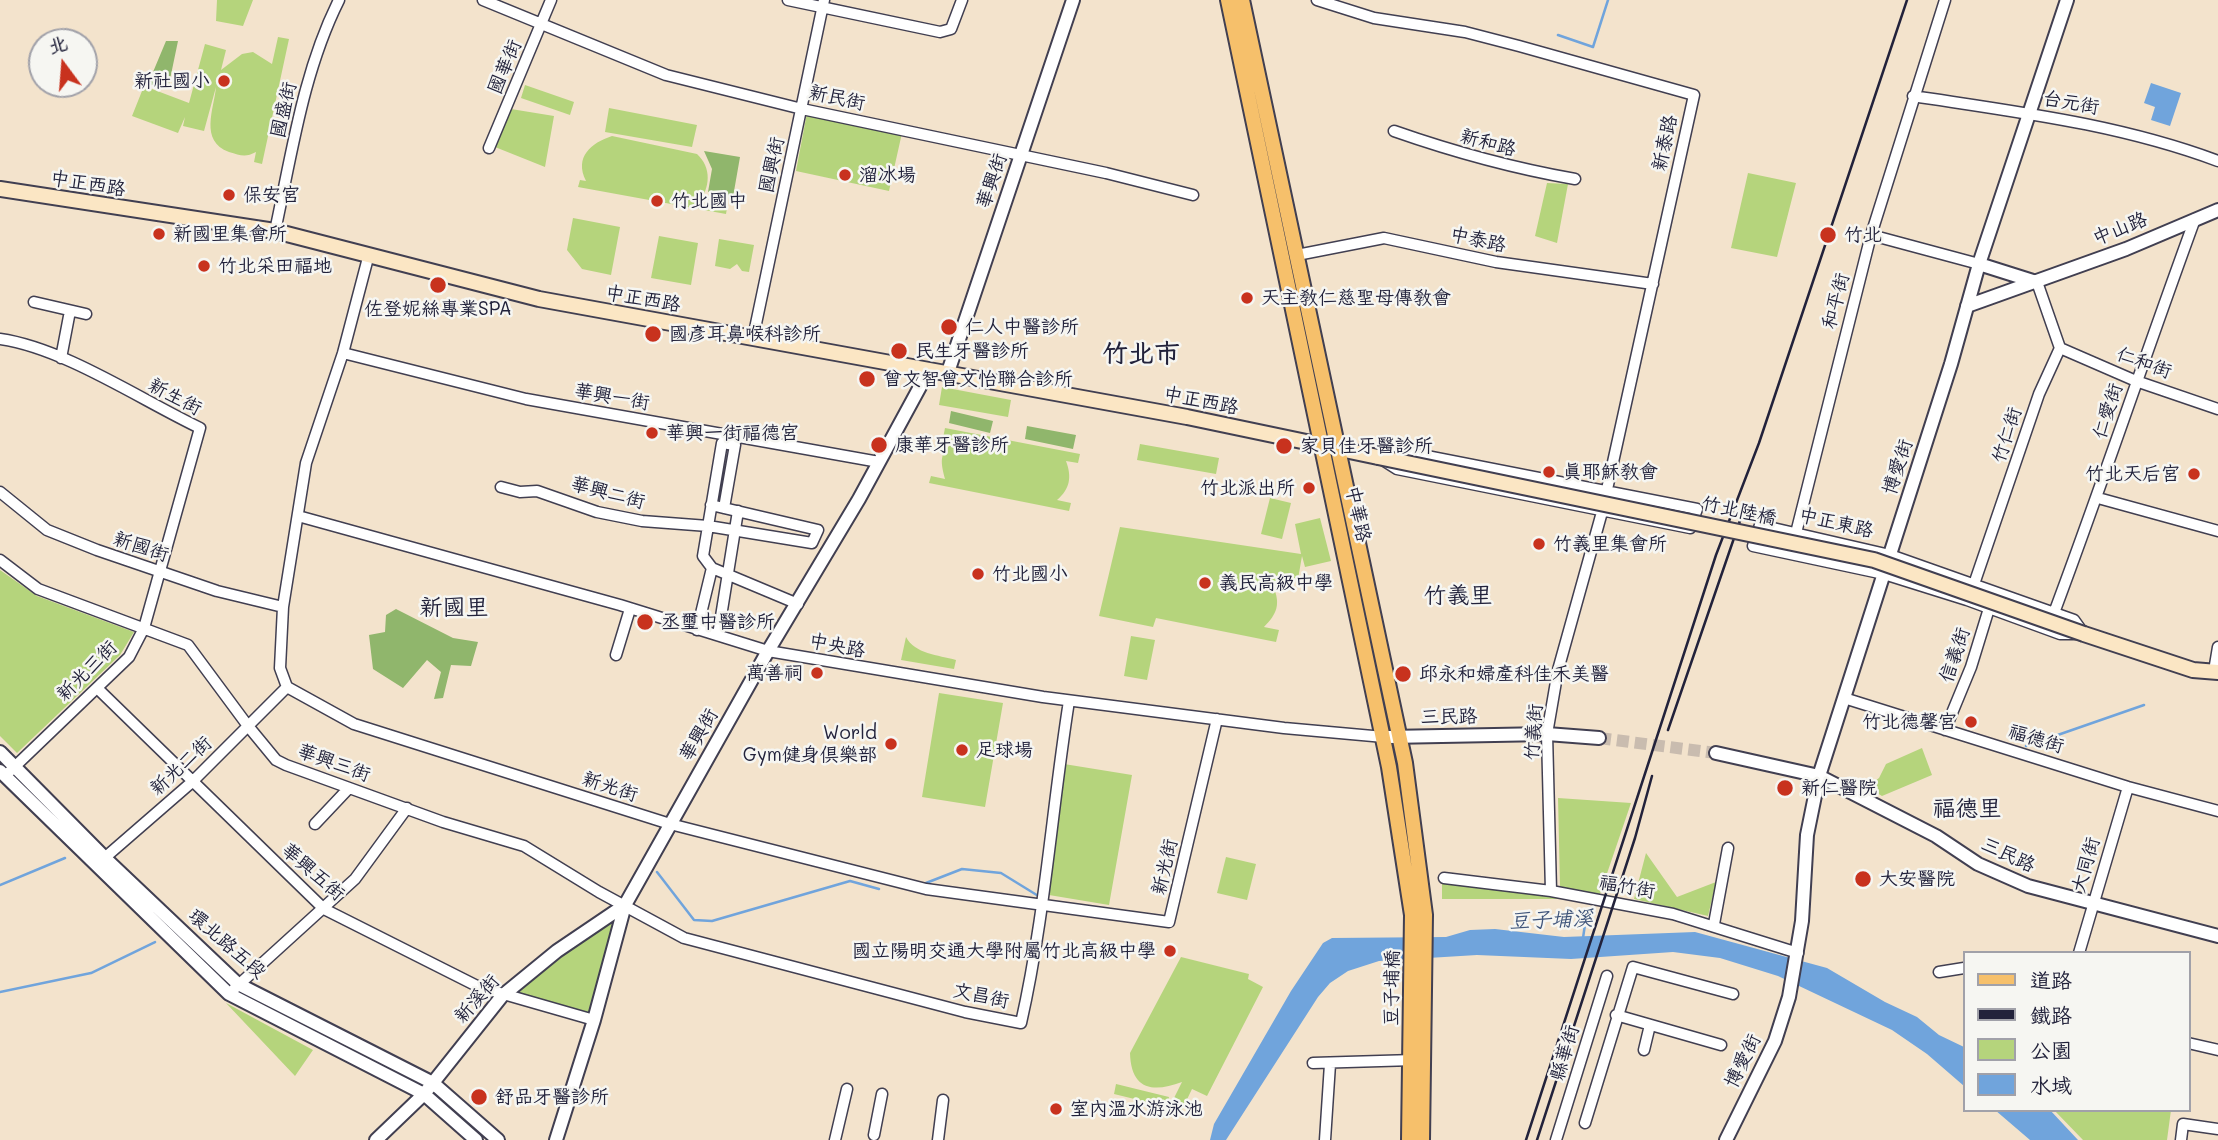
<!DOCTYPE html>
<html>
<head>
<meta charset="utf-8">
<style>
	body { margin:0 }
	#map { position:relative; width:2218px; height:1140px; overflow:hidden; background:#f3e3cc; font-family:Mali,"LXGW WenKai TC",sans-serif }
	canvas { display:block }
	.legend { position:absolute; left:1963px; top:951px; width:228px; height:161px; box-sizing:border-box; background:#f6f6f2; border:2px solid #a1a1a9; margin:0; padding:9px 12px; list-style:none; font-size:21px; color:#22223b }
	.legend li { display:flex; align-items:center; gap:14px; height:35px }
	.legend b { width:35px; border:2px solid #a1a1a9 }
	.north { position:absolute; left:28px; top:28px; width:70px; height:70px; box-sizing:border-box; background:#f6f6f2; border:2px solid #a1a1a9; border-radius:50%; rotate:344deg; font-size:19px; font-weight:700; line-height:28px; text-align:center; color:#22223b }
	.north::after { content:''; display:block; margin:auto; width:24px; height:32px; background:#c8321e; clip-path:polygon(50% 0,100% 100%,50% 72%,0 100%) }
</style>
</head>
<body>
<div id="map">
<canvas width="2218" height="1140"></canvas>
<ul class="legend">
<li><b style="height:9px;background:#f6c06b"></b>道路</li>
<li><b style="height:9px;background:#22223b"></b>鐵路</li>
<li><b style="height:19px;background:#b5d47c"></b>公園</li>
<li><b style="height:19px;background:#70a4dc"></b>水域</li>
</ul>
<div class="north">北</div>
</div>
<script>
const ctx = document.querySelector('canvas').getContext('2d');
ctx.lineJoin = 'round';
function paint(path, color) {
  ctx.fillStyle = color;
  ctx.fill(path, 'evenodd');
}
function strokePath(path, color, width, dash) {
  ctx.strokeStyle = color;
  ctx.lineWidth = width;
  ctx.lineCap = dash ? 'butt' : 'round';
  ctx.setLineDash(dash || []);
  ctx.stroke(path);
}
function write(font, color, halo, rows, align = 'center') {
  ctx.font = font + ' Mali,"LXGW WenKai TC",sans-serif';
  ctx.lineWidth = 5;
  ctx.setLineDash([]);
  ctx.textBaseline = 'middle';
  ctx.strokeStyle = halo;
  ctx.fillStyle = color;
  for (const [text, x, y, turn = 0] of rows) {
    ctx.save();
    ctx.translate(x, y);
    ctx.rotate((+turn || 0) * Math.PI / 180);
    ctx.textAlign = isNaN(turn) ? turn : align;
    if (halo) ctx.strokeText(text, 0, 0);
    ctx.fillText(text, 0, 0);
    ctx.restore();
  }
}
const green = new Path2D(`
	M 217,0 L 253,0 L 243,26 L 216,21 Z
	M 278,37 L 289,39 L 262,164 L 254,162 L 256,152 C 245,158 240,155 229,152 C 199,141 214,109 216,87 L 204,131 L 183,126 L 185,117 L 178,133 L 132,116 L 144,86 L 189,103 L 205,44 L 226,50 L 221,70 L 242,54 L 253,52 L 272,64 Z
	M 525,85 L 574,102 L 570,115 L 521,98 Z
	M 609,108 L 697,125 L 692,147 L 605,132 Z
	M 511,109 L 554,116 L 545,167 L 495,147 Z
	M 807,113 L 902,133 L 889,191 L 796,171 Z
	M 612,136 L 697,154 C 712,168 710,187 699,203 L 727,208 L 726,214 L 578,187 L 580,180 L 586,181 C 574,157 591,143 612,136 Z
	M 1748,173 L 1796,183 L 1777,257 L 1731,248 Z
	M 1547,183 L 1568,184 L 1557,243 L 1535,236 Z
	M 573,218 L 620,227 L 611,275 L 582,269 L 567,250 Z
	M 659,236 L 698,243 L 691,285 L 651,278 Z
	M 719,239 L 754,245 L 749,272 L 742,271 L 737,264 L 730,269 L 715,266 Z
	M 942,387 L 1011,400 L 1008,417 L 939,405 Z
	M 945,428 L 1080,454 L 1078,463 L 1066,461 C 1072,477 1070,489 1057,500 L 1071,503 L 1069,511 L 929,483 L 931,476 L 945,479 C 940,460 939,451 957,441 L 943,438 Z
	M 1140,444 L 1219,458 L 1216,474 L 1137,460 Z
	M 1270,498 L 1291,503 L 1282,539 L 1261,534 Z
	M 1320,518 L 1331,561 L 1305,567 L 1302,556 L 1298,579 L 1290,578 L 1289,589 L 1273,586 C 1281,604 1277,614 1264,627 L 1279,630 L 1276,642 L 1156,618 L 1153,627 L 1099,616 L 1120,527 L 1301,554 L 1295,524 Z
	M 0,570 L 37,596 L 134,632 L 120,655 L 17,753 L 0,736 Z
	M 1131,636 L 1155,640 L 1147,680 L 1124,676 Z
	M 906,637 C 915,654 938,655 956,660 L 954,669 L 901,660 Z
	M 939,693 L 1003,703 L 985,807 L 922,797 Z
	M 1922,748 L 1932,775 L 1882,796 L 1867,787 L 1879,778 L 1886,764 Z
	M 1064,764 L 1132,775 L 1109,905 L 1049,895 Z
	M 1558,798 L 1631,803 L 1599,897 L 1564,892 L 1560,886 Z
	M 1646,853 L 1677,897 L 1716,882 L 1708,916 L 1634,899 Z
	M 1226,857 L 1256,864 L 1247,900 L 1217,893 Z
	M 1442,882 L 1579,899 L 1442,899 Z
	M 618,914 L 590,1014 L 511,991 Z
	M 1181,957 L 1249,974 L 1248,979 L 1263,987 L 1207,1096 L 1192,1089 L 1179,1116 L 1168,1110 L 1182,1082 C 1153,1093 1131,1090 1130,1053 Z
	M 226,1003 L 313,1050 L 295,1076 Z
	M 1116,1084 L 1169,1097 L 1167,1107 L 1114,1094 Z
	M 2054,1110 L 2171,1110 L 2167,1140 L 2083,1140 Z`);
const forest = new Path2D(`
	M 166,41 L 178,41 L 168,89 L 148,84 Z
	M 704,151 L 740,157 L 733,197 L 708,192 L 712,169 Z
	M 951,411 L 993,421 L 990,433 L 949,423 Z
	M 1027,426 L 1076,435 L 1073,449 L 1025,439 Z
	M 396,609 L 453,638 L 478,642 L 471,666 L 451,665 L 443,698 L 434,699 L 441,672 L 427,660 L 403,688 L 373,669 L 369,635 L 385,632 L 386,615 Z`);
const water = new Path2D(`
	M 2151,83 L 2181,93 L 2170,126 L 2151,120 L 2155,107 L 2144,103 Z
	M 1495,929 L 1564,937 L 1695,932 L 1827,968 L 1885,1002 L 1917,1017 L 1939,1035 L 1964,1047 L 1964,1086 L 1927,1054 L 1892,1030 L 1778,976 L 1720,958 L 1673,952 L 1571,959 L 1477,955 L 1379,961 L 1348,971 L 1330,983 L 1318,997 L 1226,1140 L 1210,1140 L 1214,1124 L 1291,991 L 1323,943 L 1332,938 L 1446,937 L 1470,930 Z
	M 1995,1110 L 2050,1110 L 2078,1140 L 2030,1140 Z`);
const stream = new Path2D(`
	M 1558,35 L 1593,47 L 1608,0
	M 2026,746 L 2144,705
	M 657,872 L 694,920 L 712,921 L 850,881 L 879,889
	M 926,883 L 962,869 L 1001,873 L 1040,897
	M 0,885 L 65,858
	M 1583,938 L 1587,911
	M 0,992 L 91,973 L 155,942`);
const tertiaryTunnel = new Path2D(`
	M 1599,738 L 1716,753`);
const minor = new Path2D(`
	M 483,0 L 666,75 L 802,109 L 1106,173 L 1193,195
	M 788,0 L 940,32 L 951,29 L 962,0
	M 1317,0 L 1374,18 L 1465,32 L 1519,46 L 1694,95 L 1602,512 L 1558,670 L 1547,734 L 1551,891
	M 1913,96 C 2017,112 2119,124 2218,161
	M 1394,131 C 1454,152 1512,168 1575,179
	M 489,148 L 551,0
	M 275,231 C 292,153 303,72 339,0
	M 1871,235 L 1979,264
	M 369,254 L 343,353 L 306,463 L 283,607 L 280,668 L 287,687 L 354,724 L 670,824 L 926,889 L 1169,922 L 1217,719
	M 1297,255 L 1384,238 L 1496,262 L 1653,284
	M 34,302 L 86,314
	M 753,338 L 824,0
	M 0,339 C 64,348 141,400 200,428 L 144,628 L 129,657 L 5,776
	M 2060,348 L 2136,381 L 2218,409
	M 343,353 L 526,399 L 879,462
	M 61,358 L 70,311
	M 1401,451 L 1697,509 L 1690,528 L 1397,469 L 1378,457 Z
	M 501,487 L 520,492 L 537,491 L 597,512 L 642,521 L 708,526 L 812,543 L 818,530 L 711,505
	M 0,492 L 47,530 L 97,550 L 217,591 L 283,607
	M 2098,498 L 2218,531
	M 724,508 L 735,445 L 722,443 L 703,556 L 712,568 L 798,604
	M 298,516 L 620,605 L 768,651 L 1043,697 L 1284,728 L 1384,737
	M 1760,525 L 1890,555 L 2074,620 L 2084,634 L 2060,634 L 1967,600 L 1884,574 L 1753,546 Z
	M 1796,533 L 1871,235 L 1945,0
	M 0,560 L 38,589 L 188,645 L 248,726 L 276,760 L 286,765 L 443,822 L 524,846 L 599,892 L 684,938 L 965,1012 L 1021,1023 C 1045,917 1052,808 1069,701
	M 1972,590 L 2039,394 L 2060,348 L 2037,282
	M 2054,613 C 2103,482 2147,350 2195,219
	M 697,630 L 712,568
	M 718,635 L 738,511
	M 616,655 L 630,609
	M 2214,671 L 2218,647
	M 97,688 L 324,909 L 479,987 L 594,1020
	M 1844,698 L 2128,787 L 2218,811
	M 1945,730 L 1971,667 L 1991,602
	M 315,824 L 349,788
	M 101,861 L 192,782 L 287,687
	M 1444,878 L 1551,891 L 1673,914 L 1798,953
	M 1714,924 L 1728,848
	M 2079,953 L 2128,787
	M 1939,972 L 1964,968
	M 234,989 L 355,879 L 407,808
	M 1616,1015 L 1721,1045
	M 2188,1043 L 2218,1050
	M 1644,1050 L 1650,1025
	M 1313,1063 L 1414,1060
	M 1585,1123 L 1633,967 L 1733,994
	M 874,1135 L 882,1094
	M 835,1140 L 847,1089
	M 938,1140 L 943,1100
	M 1325,1140 L 1330,1064
	M 1556,1140 L 1607,976
	M 2181,1140 L 2183,1124 L 2218,1129`);
const tertiary = new Path2D(`
	M 1979,264 L 2036,282
	M 1967,306 L 2126,249 L 2218,210
	M 947,375 L 1073,0
	M 1389,737 L 1547,734 L 1599,738
	M 0,752 L 105,858 L 238,984 L 433,1083 L 498,1140
	M 1716,753 L 1819,776 L 1936,836 L 1978,864 L 2028,886 L 2218,936
	M 0,771 L 229,994 L 424,1094 L 476,1140
	M 376,1140 L 424,1094 L 502,996 L 557,951 L 625,905
	M 556,1140 L 594,1020 L 625,905 L 768,651 L 859,499 L 928,372
	M 1726,1140 L 1775,1041 L 1789,997 L 1802,921 L 1807,835 L 1819,776 L 1951,364 L 1979,264 L 2067,0`);
const secondary = new Path2D(`
	M 0,189 L 275,231 L 539,299 L 1187,417 L 1378,457
	M 2084,634 L 2193,670 L 2218,672`);
const primary = new Path2D(`
	M 1228,0 L 1389,767 L 1412,915 L 1409,1140
	M 1242,0 L 1405,763 L 1425,915 L 1422,1140`);
const rail = new Path2D(`
	M 1668,730 L 1743,512
	M 1526,1140 L 1716,555 L 1759,443 L 1907,0
	M 1537,1140 L 1635,838 L 1652,776`);
const secondaryBridge = new Path2D(`
	M 1378,457 L 1874,560 L 2084,634`);
const markers = [
	[224,81,7,"#c8321e"],
	[845,175,7,"#c8321e"],
	[229,195,7,"#c8321e"],
	[657,201,7,"#c8321e"],
	[159,234,7,"#c8321e"],
	[1828,235,9,"#c8321e"],
	[204,266,7,"#c8321e"],
	[438,285,9,"#c8321e"],
	[1247,298,7,"#c8321e"],
	[949,327,9,"#c8321e"],
	[653,334,9,"#c8321e"],
	[899,351,9,"#c8321e"],
	[867,379,9,"#c8321e"],
	[652,433,7,"#c8321e"],
	[879,445,9,"#c8321e"],
	[1284,446,9,"#c8321e"],
	[1549,472,7,"#c8321e"],
	[2194,474,7,"#c8321e"],
	[1309,488,7,"#c8321e"],
	[1539,544,7,"#c8321e"],
	[978,574,7,"#c8321e"],
	[1205,583,7,"#c8321e"],
	[645,622,9,"#c8321e"],
	[817,673,7,"#c8321e"],
	[1403,674,9,"#c8321e"],
	[1971,722,7,"#c8321e"],
	[891,744,7,"#c8321e"],
	[962,750,7,"#c8321e"],
	[1785,788,9,"#c8321e"],
	[1863,879,9,"#c8321e"],
	[1170,951,7,"#c8321e"],
	[479,1097,9,"#c8321e"],
	[1056,1109,7,"#c8321e"]
];
const streetNames = [
	["國華街",505,67,-67],
	["新民街",837,98,12],
	["台元街",2071,103,10],
	["國盛街",284,110,-77],
	["新和路",1488,143,15],
	["新泰路",1665,143,-78],
	["國興街",772,165,-78],
	["華興街",992,181,-71],
	["中正西路",88,184,9],
	["中山路",2120,229,-22],
	["中泰路",1478,240,12],
	["中正西路",643,299,10],
	["和平街",1836,301,-75],
	["仁和街",2144,363,20],
	["新生街",175,397,28],
	["華興一街",612,397,10],
	["中正西路",1201,401,11],
	["仁愛街",2108,411,-72],
	["竹仁街",2007,435,-72],
	["博愛街",1898,467,-72],
	["華興二街",608,493,15],
	["竹北陸橋",1739,511,12],
	["中華路",1358,514,78],
	["中正東路",1836,523,13],
	["新國街",141,547,18],
	["中央路",837,646,11],
	["信義街",1955,655,-71],
	["新光三街",87,671,-45],
	["三民路",1449,717,-1],
	["竹義街",1534,732,-86],
	["華興街",699,735,-60],
	["福德街",2036,739,17],
	["華興三街",334,763,20],
	["新光二街",181,766,-43],
	["新光街",610,787,18],
	["三民路",2008,855,25],
	["大同街",2086,865,-74],
	["新光街",1165,867,-77],
	["華興五街",313,872,41],
	["福竹街",1627,887,10],
	["環北路五段",227,944,41],
	["豆子埔橋",1392,988,-89],
	["文昌街",981,996,12],
	["新溪街",477,999,-49],
	["縣華街",1565,1053,-73],
	["博愛街",1743,1061,-64]
];
const poiNames = [
	["新社國小",210,81,"right"],
	["溜冰場",859,175],
	["保安宮",243,195],
	["竹北國中",671,201],
	["新國里集會所",173,234],
	["竹北",1844,235],
	["竹北采田福地",218,266],
	["天主教仁慈聖母傳教會",1261,298],
	["佐登妮絲專業SPA",438,309,"center"],
	["仁人中醫診所",965,327],
	["國彥耳鼻喉科診所",669,334],
	["民生牙醫診所",915,351],
	["曾文智曾文怡聯合診所",883,379],
	["華興一街福德宫",666,433],
	["康華牙醫診所",895,445],
	["家貝佳牙醫診所",1300,446],
	["真耶穌教會",1563,472],
	["竹北天后宮",2180,474,"right"],
	["竹北派出所",1295,488,"right"],
	["竹義里集會所",1553,544],
	["竹北國小",992,574],
	["義民高級中學",1219,583],
	["丞璽中醫診所",661,622],
	["萬善祠",803,673,"right"],
	["邱永和婦產科佳禾美醫",1419,674],
	["竹北德馨宮",1957,722,"right"],
	["World",877,733,"right"],
	["Gym健身俱樂部",877,755,"right"],
	["足球場",976,750],
	["新仁醫院",1801,788],
	["大安醫院",1879,879],
	["國立陽明交通大學附屬竹北高級中學",1156,951,"right"],
	["舒品牙醫診所",495,1097],
	["室內溫水游泳池",1070,1109]
];
const waterNames = [
	["豆子埔溪",1551,920,-2]
];
const quarterNames = [
	["竹義里",1458,596],
	["新國里",454,608],
	["福德里",1967,809]
];
const districtNames = [
	["竹北市",1141,354]
];
paint(green, '#b5d47c');
paint(forest, '#90b66c');
paint(water, '#70a4dc');
strokePath(stream, '#70a4dc', 2.5);
strokePath(tertiaryTunnel, '#c9bcaf', 12, [12, 6]);
strokePath(minor, '#413f51', 13);
strokePath(tertiary, '#413f51', 16);
strokePath(secondary, '#413f51', 18);
strokePath(primary, '#413f51', 18);
strokePath(minor, '#fff', 10);
strokePath(tertiary, '#fff', 12);
strokePath(secondary, '#fbe6c4', 14);
strokePath(primary, '#f6c06b', 14);
strokePath(rail, '#22223b', 2.5);
strokePath(secondaryBridge, '#413f51', 18, []);
strokePath(secondaryBridge, '#fbe6c4', 14);
for (const [x, y, r, color] of markers) {
  const dot = new Path2D();
  dot.arc(x, y, r, 0, 2 * Math.PI);
  ctx.fillStyle = color;
  ctx.fill(dot);
  strokePath(dot, '#f6f6f2', 2.5);
}
write('19px', '#22223b', '#f6f6f2', streetNames);
write('19px', '#22223b', '#f6f6f2', poiNames, 'left');
write('italic 21px', '#41567b', '#f6f6f2', waterNames);
write('23px', '#22223b', '#f6f6f2', quarterNames);
write('bold 26px', '#22223b', '#f6f6f2', districtNames);
</script>
</body>
</html>
